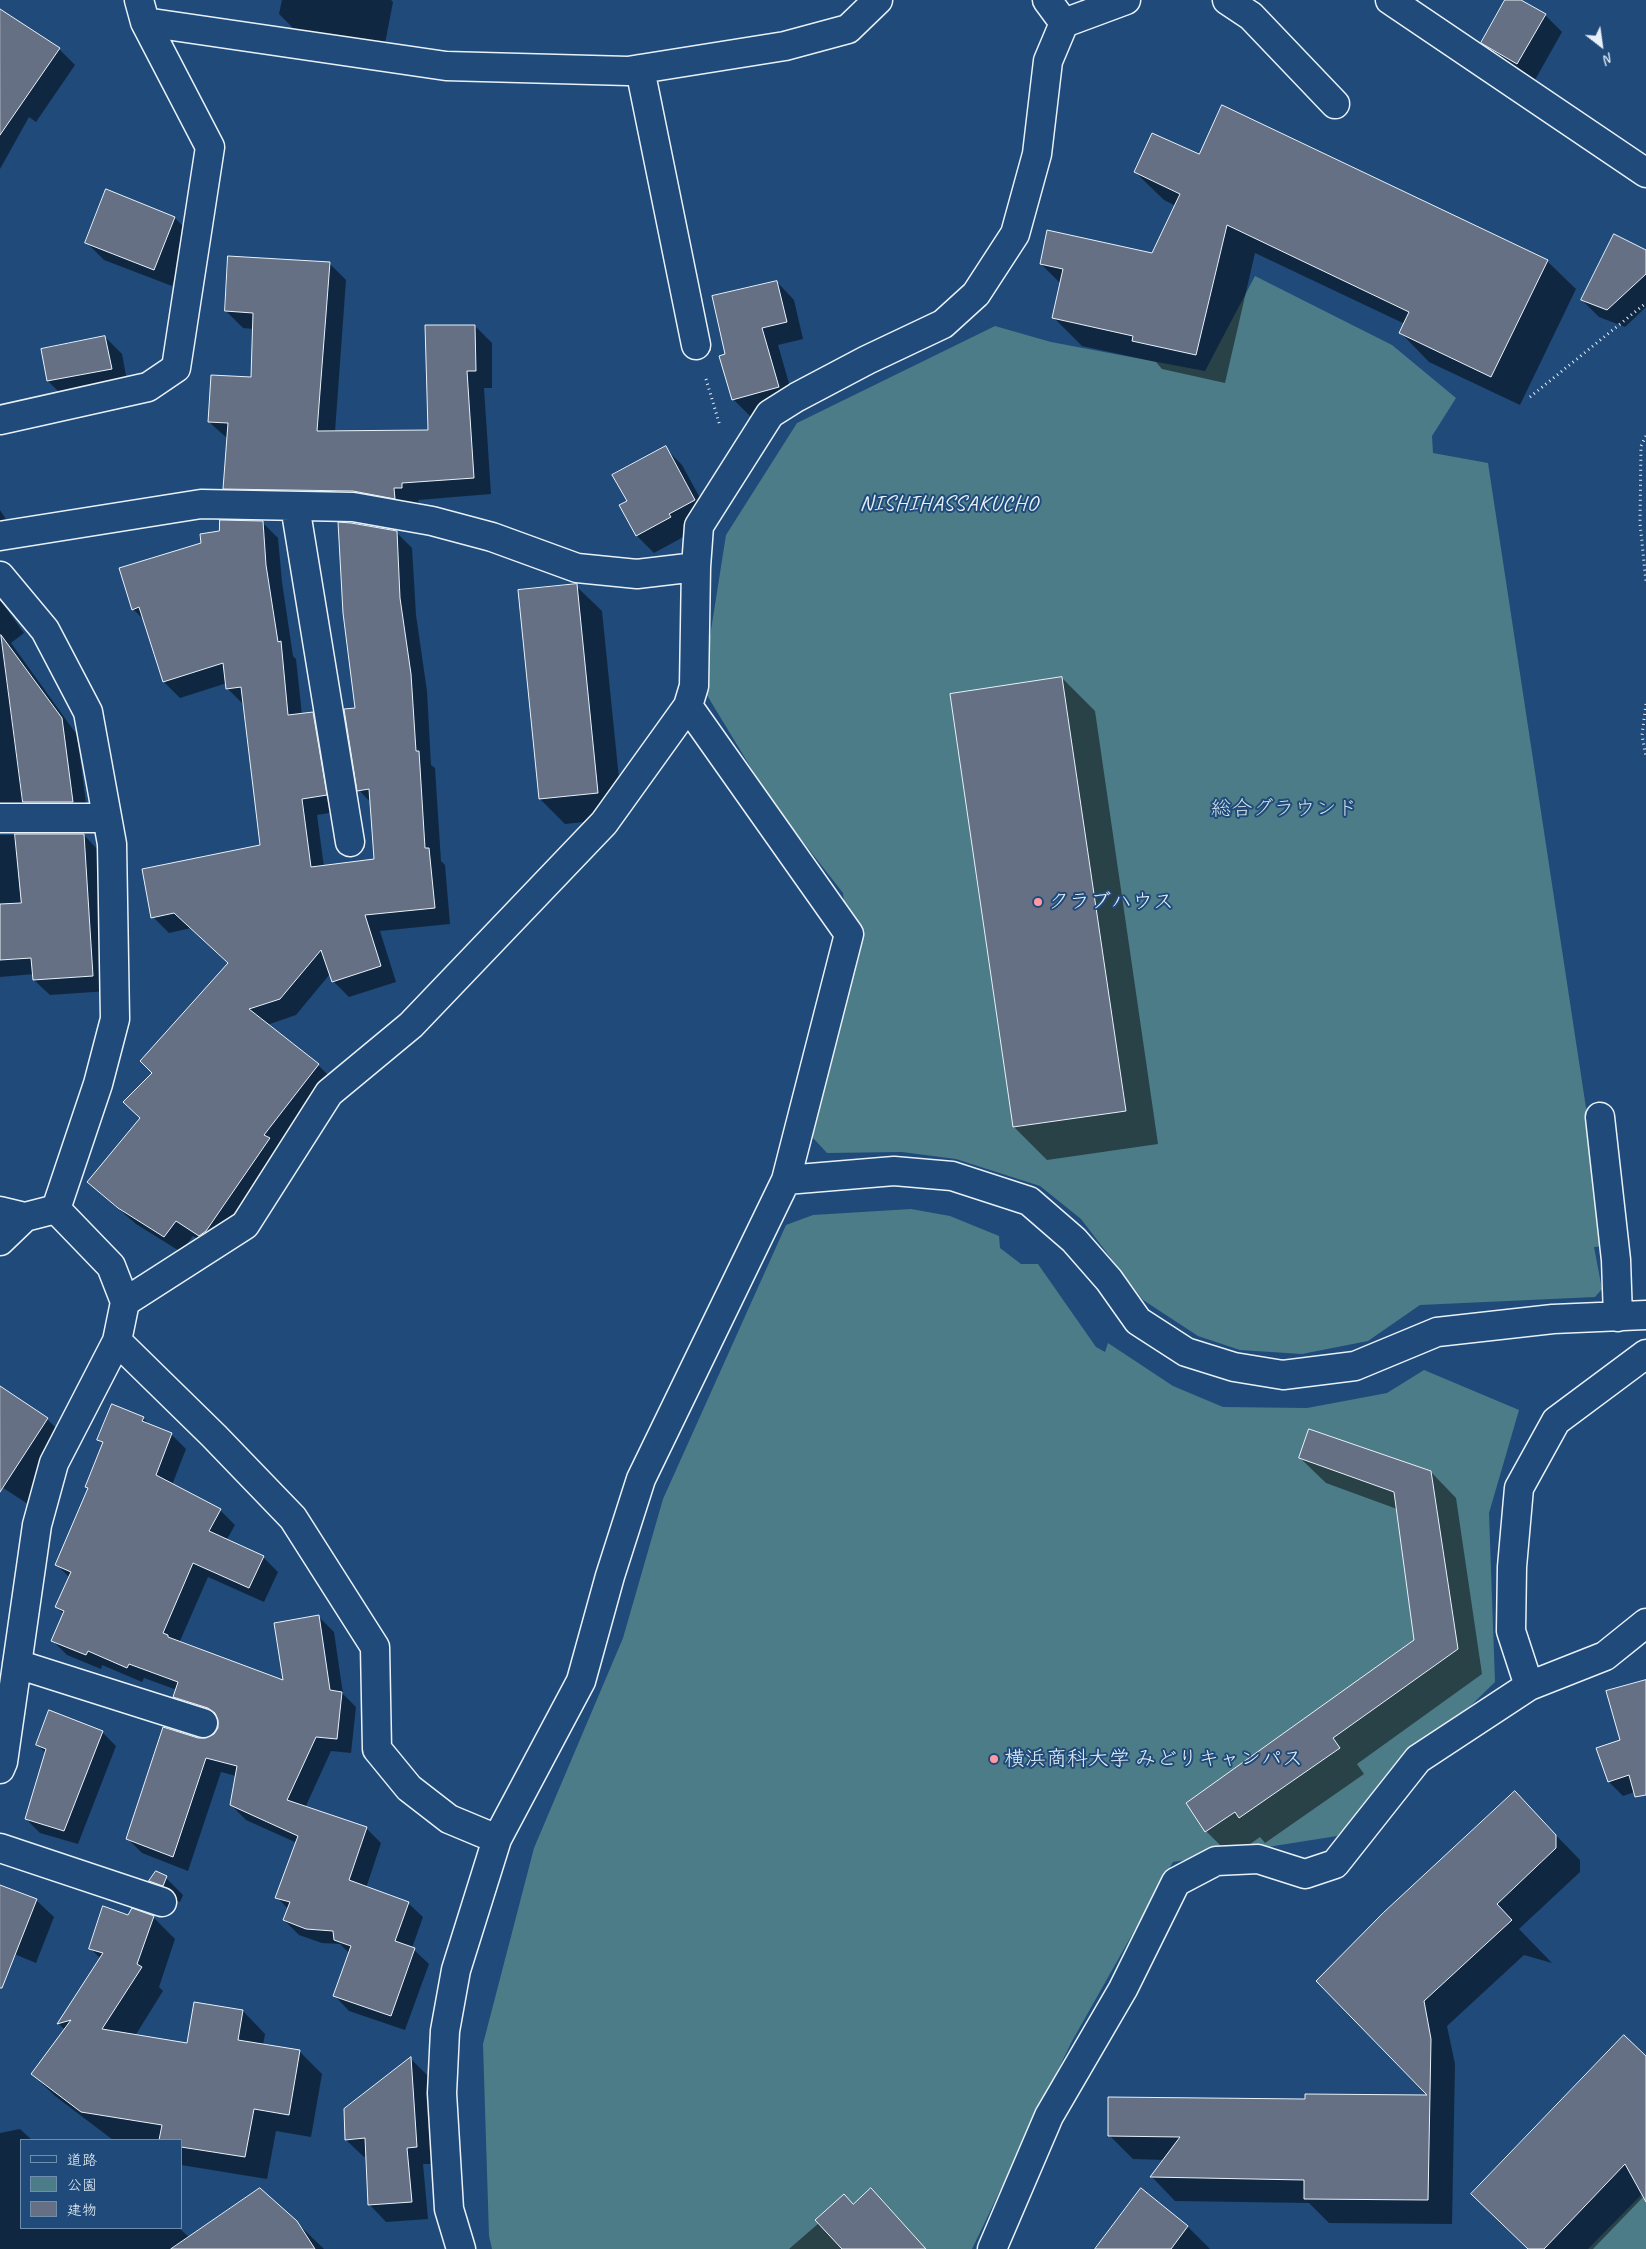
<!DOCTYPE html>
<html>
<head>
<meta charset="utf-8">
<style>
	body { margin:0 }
	#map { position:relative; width:1646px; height:2249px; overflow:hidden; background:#1f4a7a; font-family:Caveat,"Klee One",sans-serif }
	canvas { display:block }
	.legend { position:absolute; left:20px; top:2139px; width:162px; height:90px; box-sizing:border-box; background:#1f4a7a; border:1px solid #6f8dac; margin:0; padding:6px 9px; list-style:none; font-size:15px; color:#e8f1f8 }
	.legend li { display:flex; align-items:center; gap:10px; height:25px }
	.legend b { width:25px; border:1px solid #6f8dac }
	.north { position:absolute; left:1576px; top:20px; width:50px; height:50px; -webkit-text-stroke:4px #1f4a7a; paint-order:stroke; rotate:150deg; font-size:14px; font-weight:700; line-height:20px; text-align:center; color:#e8f1f8 }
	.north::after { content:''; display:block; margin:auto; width:18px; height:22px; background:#e8f1f8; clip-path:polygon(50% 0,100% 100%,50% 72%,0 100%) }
</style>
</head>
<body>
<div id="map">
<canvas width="1646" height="2249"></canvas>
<ul class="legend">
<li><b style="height:6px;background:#1f4a7a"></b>道路</li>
<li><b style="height:14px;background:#4c7c87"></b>公園</li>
<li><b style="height:14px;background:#657084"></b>建物</li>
</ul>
<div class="north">N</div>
</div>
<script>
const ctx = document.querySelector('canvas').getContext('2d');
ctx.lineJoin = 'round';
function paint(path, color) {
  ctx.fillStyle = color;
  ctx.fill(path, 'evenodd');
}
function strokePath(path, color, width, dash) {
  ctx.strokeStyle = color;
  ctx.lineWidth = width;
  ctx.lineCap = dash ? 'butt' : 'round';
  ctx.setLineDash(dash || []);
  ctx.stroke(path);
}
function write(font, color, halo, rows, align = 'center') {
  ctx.font = font + ' Caveat,"Klee One",sans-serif';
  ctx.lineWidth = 4;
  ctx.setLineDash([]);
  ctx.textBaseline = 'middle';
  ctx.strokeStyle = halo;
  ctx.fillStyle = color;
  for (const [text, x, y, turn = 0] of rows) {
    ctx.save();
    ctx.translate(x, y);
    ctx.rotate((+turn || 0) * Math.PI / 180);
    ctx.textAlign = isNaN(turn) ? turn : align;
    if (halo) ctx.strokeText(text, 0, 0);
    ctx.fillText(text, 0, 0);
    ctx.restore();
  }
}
const green = new Path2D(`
	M 1255,276 L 1392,345 L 1456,398 L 1432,436 L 1433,453 L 1488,463 L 1607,1246 L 1594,1247 L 1602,1289 L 1595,1297 L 1420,1305 L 1368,1341 L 1302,1354 L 1240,1350 L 1198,1336 L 1143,1300 L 1081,1219 L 1040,1186 L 956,1159 L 902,1152 L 827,1153 L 800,1124 L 846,923 L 843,893 L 771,801 L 702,687 L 726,535 L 797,423 L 995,326 L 1051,342 L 1205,371 Z
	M 911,1209 L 950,1216 L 999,1236 L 1000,1248 L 1021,1264 L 1038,1264 L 1096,1347 L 1105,1352 L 1108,1343 L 1173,1386 L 1223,1407 L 1307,1408 L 1387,1393 L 1424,1370 L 1519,1410 L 1489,1513 L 1495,1682 L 1337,1836 L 1173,1862 L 1071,2043 L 972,2249 L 492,2249 L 489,2236 L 483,2044 L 534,1848 L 623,1638 L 663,1499 L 786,1225 L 813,1215 Z
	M 1646,2190 L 1646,2249 L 1588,2249 Z`);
const shadow = new Path2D(`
	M 282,0 L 391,0 L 393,2 L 384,49 L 296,31 L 279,14 Z
	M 1507,0 L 1518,0 L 1545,15 L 1562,32 L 1535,80 L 1500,60 L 1483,43 Z
	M 0,23 L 59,49 L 75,65 L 36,122 L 29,117 L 0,169 Z
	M 1200,156 L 1547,261 L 1576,289 L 1520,405 L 1429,362 L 1401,333 L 1405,324 L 1255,253 L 1225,383 L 1162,369 L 1156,362 L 1082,346 L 1054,318 L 1061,284 L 1041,264 L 1153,254 L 1176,206 L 1164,200 L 1135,172 Z
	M 175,218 L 192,235 L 172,286 L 104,260 L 87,243 Z
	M 1646,251 L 1646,307 L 1625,327 L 1599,317 L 1582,300 Z
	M 329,263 L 346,280 L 335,432 L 429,431 L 475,326 L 492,343 L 492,388 L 484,388 L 491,494 L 418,500 L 419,504 L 411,505 L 241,505 L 224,488 L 228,439 L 209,422 L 252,378 L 254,329 L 243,328 L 226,311 Z
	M 777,282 L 794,300 L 803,339 L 778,345 L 795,404 L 750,416 L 733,399 L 727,355 Z
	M 105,337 L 122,354 L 128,386 L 65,398 L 48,381 Z
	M 665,448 L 682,465 L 711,518 L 687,535 L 654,553 L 637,536 L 621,505 L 629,502 Z
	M 0,510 L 11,527 L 0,535 Z
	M 262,522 L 278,538 L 282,582 L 293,656 L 296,659 L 302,715 L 312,713 L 329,730 L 342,811 L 317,815 L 324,867 L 375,860 L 371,803 L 359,790 L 356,709 L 396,532 L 412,548 L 416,615 L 427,691 L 431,765 L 435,768 L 441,861 L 445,865 L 450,924 L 380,931 L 396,982 L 349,997 L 333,981 L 330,974 L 296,1015 L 267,1025 L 318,1065 L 334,1081 L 216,1251 L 193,1236 L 181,1252 L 136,1224 L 88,1182 L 142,1118 L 153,1073 L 229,964 L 191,928 L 169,933 L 153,917 L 261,846 L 243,704 L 227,688 L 227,683 L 180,698 L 164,682 L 145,621 L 133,609 L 203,544 Z
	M 576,586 L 602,611 L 623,818 L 565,824 L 540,799 Z
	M 0,600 L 24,633 L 11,643 L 77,735 L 88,818 L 2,826 L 0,834 Z
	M 1062,678 L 1095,711 L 1158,1144 L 1047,1160 L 1014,1127 Z
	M 0,835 L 84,835 L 99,851 L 108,991 L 50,995 L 34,980 L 34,974 L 0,977 Z
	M 0,1392 L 47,1419 L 69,1441 L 28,1504 L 0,1486 Z
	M 143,1418 L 151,1426 L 171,1434 L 186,1449 L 172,1485 L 220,1510 L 235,1525 L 226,1541 L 263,1557 L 278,1572 L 264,1602 L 208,1577 L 180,1641 L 285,1682 L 319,1617 L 334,1632 L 343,1694 L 356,1707 L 351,1753 L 331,1751 L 305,1808 L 366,1828 L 381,1843 L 366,1888 L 408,1903 L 423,1917 L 412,1948 L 429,1964 L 405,2030 L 349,2011 L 335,1996 L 350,1954 L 340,1944 L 322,1943 L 299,1935 L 284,1920 L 288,1909 L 277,1897 L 297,1843 L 246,1820 L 231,1805 L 236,1776 L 221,1772 L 188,1871 L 142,1853 L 127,1838 L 198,1739 L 206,1740 L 215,1735 L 219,1729 L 219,1721 L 189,1711 L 174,1697 L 177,1690 L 144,1678 L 142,1682 L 102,1665 L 101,1669 L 67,1655 L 52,1640 L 64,1614 L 56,1607 L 69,1577 L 56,1564 L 89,1489 L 86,1487 L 104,1444 L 99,1439 Z
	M 1300,1458 L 1431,1472 L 1456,1498 L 1482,1674 L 1357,1764 L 1364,1774 L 1265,1843 L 1260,1837 L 1232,1857 L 1206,1831 L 1188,1803 L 1415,1641 L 1397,1509 L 1326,1483 Z
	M 1646,1681 L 1646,1788 L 1623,1796 L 1609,1782 L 1621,1740 Z
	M 102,1732 L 116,1746 L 78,1844 L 40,1833 L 26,1819 L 46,1753 L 37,1745 Z
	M 1515,1793 L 1580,1860 L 1580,1872 L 1519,1929 L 1552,1963 L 1524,1955 L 1447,2026 L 1455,2064 L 1452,2224 L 1329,2223 L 1309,2203 L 1175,2201 L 1152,2177 L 1165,2160 L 1133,2159 L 1109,2135 L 1306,2100 L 1306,2095 L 1430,2097 L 1318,1981 Z
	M 166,1878 L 183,1895 L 180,1902 L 168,1898 L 151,1881 Z
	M 0,1886 L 36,1900 L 54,1917 L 36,1963 L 0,1948 Z
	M 128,1916 L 153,1917 L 175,1939 L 159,1987 L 163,1991 L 135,2036 L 188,2044 L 243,2011 L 265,2034 L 263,2045 L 300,2052 L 322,2074 L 311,2137 L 276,2131 L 267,2179 L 181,2165 L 181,2140 L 113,2140 L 55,2096 L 32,2074 L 65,2030 L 59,2024 L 101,1959 L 90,1948 Z
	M 1646,2058 L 1646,2194 L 1593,2249 L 1529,2249 Z
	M 411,2059 L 428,2076 L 434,2164 L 423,2164 L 428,2219 L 386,2222 L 369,2204 L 367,2156 L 364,2157 L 346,2140 L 345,2110 Z
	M 20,2129 L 32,2140 L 21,2140 L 21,2228 L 179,2228 L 190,2238 L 296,2222 L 324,2249 L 0,2249 L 0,2133 Z
	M 854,2205 L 926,2249 L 789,2249 L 819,2223 Z
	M 1187,2226 L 1210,2249 L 1093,2249 L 1103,2241 Z`);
const building = new Path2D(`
	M 1505,0 L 1521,0 L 1546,14 L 1517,64 L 1481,43 Z
	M 0,9 L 60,48 L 0,135 Z
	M 1222,105 L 1548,260 L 1491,377 L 1399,333 L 1409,312 L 1227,225 L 1196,355 L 1132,341 L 1133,336 L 1052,318 L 1063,269 L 1040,264 L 1047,230 L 1152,253 L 1180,194 L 1134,172 L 1152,133 L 1199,154 Z
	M 106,189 L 175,217 L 154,270 L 85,243 Z
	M 1614,234 L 1646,250 L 1646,274 L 1607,310 L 1581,300 Z
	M 228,256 L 330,262 L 317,431 L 428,430 L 425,325 L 475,325 L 476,371 L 467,371 L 474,478 L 402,483 L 402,488 L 394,488 L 395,499 L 353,491 L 223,489 L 228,423 L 208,422 L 211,375 L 251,377 L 253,313 L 225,311 Z
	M 777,281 L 787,322 L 762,328 L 779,387 L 732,400 L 719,356 L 725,354 L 712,296 Z
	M 105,336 L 112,369 L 47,381 L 41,349 Z
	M 666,446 L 695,500 L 669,514 L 671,517 L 636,536 L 619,505 L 627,501 L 612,475 Z
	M 220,520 L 263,521 L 266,565 L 278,642 L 281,641 L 288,715 L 313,712 L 327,795 L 302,799 L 311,867 L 374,859 L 369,789 L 357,791 L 344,709 L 355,708 L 343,613 L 338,522 L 351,523 L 397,531 L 400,598 L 411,674 L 416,751 L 419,751 L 425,848 L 429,848 L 435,908 L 365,915 L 381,966 L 332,982 L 321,950 L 280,999 L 249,1009 L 319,1064 L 264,1135 L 270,1138 L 206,1231 L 199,1236 L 176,1221 L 164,1237 L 118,1208 L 87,1182 L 140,1118 L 123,1102 L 152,1073 L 140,1061 L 228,963 L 174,913 L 151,918 L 142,869 L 260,845 L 241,687 L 226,689 L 223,663 L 163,682 L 139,607 L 132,610 L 119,568 L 201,543 L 200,534 L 219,531 Z
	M 577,584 L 598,793 L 539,799 L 518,590 Z
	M 1,635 L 62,718 L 73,802 L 23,802 Z
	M 1062,677 L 1126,1111 L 1013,1127 L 950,694 Z
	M 15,834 L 84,834 L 93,976 L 33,980 L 31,958 L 0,960 L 0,904 L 21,903 Z
	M 0,1386 L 48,1418 L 0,1492 Z
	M 112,1404 L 144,1417 L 142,1421 L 172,1433 L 156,1475 L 221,1509 L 209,1531 L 264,1556 L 249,1588 L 193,1563 L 163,1633 L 168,1635 L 168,1637 L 283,1680 L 274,1623 L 319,1615 L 330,1690 L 342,1692 L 337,1739 L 316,1737 L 287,1800 L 367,1827 L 349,1880 L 409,1902 L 395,1941 L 415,1948 L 391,2016 L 333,1996 L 351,1946 L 334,1940 L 333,1931 L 306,1929 L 283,1920 L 290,1902 L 275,1898 L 298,1836 L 230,1805 L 237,1766 L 206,1758 L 173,1857 L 126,1839 L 163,1727 L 198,1738 L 206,1738 L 214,1734 L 218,1728 L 218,1720 L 215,1713 L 208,1708 L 173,1697 L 178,1682 L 129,1664 L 127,1668 L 88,1651 L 86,1655 L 51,1641 L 64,1611 L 55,1607 L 71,1572 L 55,1565 L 88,1488 L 85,1487 L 103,1442 L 97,1440 Z
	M 1309,1429 L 1431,1471 L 1458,1649 L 1333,1738 L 1340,1748 L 1239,1818 L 1235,1812 L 1205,1832 L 1186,1803 L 1414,1640 L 1394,1492 L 1299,1458 Z
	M 1646,1680 L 1646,1795 L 1635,1797 L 1629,1775 L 1608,1782 L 1596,1748 L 1620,1740 L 1606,1691 Z
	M 49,1710 L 103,1731 L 64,1831 L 25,1819 L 46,1749 L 36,1745 Z
	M 1515,1791 L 1556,1835 L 1556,1848 L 1497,1904 L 1512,1920 L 1424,2001 L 1431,2039 L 1428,2200 L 1304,2199 L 1304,2180 L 1150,2177 L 1180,2137 L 1108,2136 L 1108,2097 L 1305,2099 L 1305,2094 L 1427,2095 L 1316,1981 L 1383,1913 Z
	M 156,1871 L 167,1876 L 163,1886 L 149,1881 Z
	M 0,1885 L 37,1899 L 2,1988 L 0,1988 Z
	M 103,1906 L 128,1915 L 132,1908 L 154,1916 L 137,1964 L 142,1967 L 102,2029 L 187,2043 L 194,2002 L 243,2010 L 238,2040 L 300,2050 L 289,2115 L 254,2109 L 245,2157 L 181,2147 L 181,2140 L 159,2140 L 162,2125 L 81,2112 L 31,2074 L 71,2020 L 57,2024 L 103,1953 L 89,1949 Z
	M 1624,2035 L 1646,2056 L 1646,2202 L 1625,2164 L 1544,2249 L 1528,2249 L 1471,2194 Z
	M 411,2057 L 417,2147 L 407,2148 L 412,2202 L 368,2205 L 365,2138 L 345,2140 L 344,2109 Z
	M 260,2188 L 297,2221 L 315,2249 L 171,2249 Z
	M 871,2188 L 926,2249 L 842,2249 L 815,2220 L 844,2194 L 853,2204 Z
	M 1141,2188 L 1188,2226 L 1171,2249 L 1095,2249 Z`);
const path = new Path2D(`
	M 706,379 L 720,426
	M 1530,397 L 1646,303
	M 1646,436 L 1641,446 L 1640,523 L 1646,582
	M 1646,704 L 1642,735 L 1646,757`);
const minor = new Path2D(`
	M 1047,0 L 1064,23
	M 1227,0 L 1251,16 L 1335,104
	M 1390,0 L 1646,173
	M 145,22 L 446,66 L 628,71 L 785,46 L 848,29 L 878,0
	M 640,69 L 696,345
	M 0,420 L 148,387 L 176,368 L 210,147 L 145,22 L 139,0
	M 295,506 L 350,842
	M 0,536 L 201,504 L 353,507 L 432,521 L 492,537 L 577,568 L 637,574 L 696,567
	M 0,576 L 45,630 L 88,712 L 112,844 L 115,1019 L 98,1084 L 56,1209
	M 0,818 L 107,818
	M 1600,1117 L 1616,1260 L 1618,1317
	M 786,1180 L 894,1171 L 952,1176 L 1029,1201 L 1074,1240 L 1109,1280 L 1138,1321 L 1186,1352 L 1234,1367 L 1283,1375 L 1355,1366 L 1437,1332 L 1553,1319 L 1646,1315
	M 0,1211 L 25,1217 L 56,1209 L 111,1266 L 125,1302 L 117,1341 L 54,1463 L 37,1525 L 3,1762 L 0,1769
	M 0,1241 L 25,1217
	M 125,1302 L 245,1225 L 329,1093 L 411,1025 L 604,823 L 688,706 L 694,686 L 696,567 L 699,526 L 770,414 L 797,397 L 867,360 L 943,324 L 976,294 L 1015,234 L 1037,154 L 1048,61 L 1064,23 L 1126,0
	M 117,1341 L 214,1436 L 293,1518 L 375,1647 L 377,1749 L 409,1788 L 449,1819 L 497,1839
	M 17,1664 L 203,1723
	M 1529,1686 L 1511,1631 L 1512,1567 L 1519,1488 L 1556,1421 L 1646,1354
	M 0,1848 L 162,1902
	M 461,2249 L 449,2209 L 442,2093 L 445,2031 L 456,1970 L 497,1839 L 581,1681 L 610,1576 L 641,1479 L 786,1180 L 849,934 L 688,706
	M 992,2249 L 1049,2116 L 1123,1989 L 1176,1882 L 1216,1861 L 1258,1859 L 1305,1874 L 1335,1864 L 1418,1759 L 1529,1686 L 1605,1656 L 1646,1623`);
const markers = [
	[1038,902,5,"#ff9aa2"],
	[994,1759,5,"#ff9aa2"]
];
const parkNames = [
	["総合グラウンド",1284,809]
];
const poiNames = [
	["クラブハウス",1048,902],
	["横浜商科大学 みどりキャンパス",1004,1759]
];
const neighbourhoodNames = [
	["NISHIHASSAKUCHO",949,504]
];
paint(green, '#4c7c87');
paint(shadow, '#0007');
paint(building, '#657084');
strokePath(building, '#e8f1f8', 1);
strokePath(minor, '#e8f1f8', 31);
strokePath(path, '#e8f1f8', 3, [1, 4]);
strokePath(minor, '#1f4a7a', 28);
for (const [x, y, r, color] of markers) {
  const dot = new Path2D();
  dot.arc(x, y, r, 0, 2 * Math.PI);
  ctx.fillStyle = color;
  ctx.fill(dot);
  strokePath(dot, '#1f4a7a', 2);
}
write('21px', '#d1dfe7', '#1f4a7a', parkNames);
write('21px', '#e8f1f8', '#1f4a7a', poiNames, 'left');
ctx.letterSpacing = '1px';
write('22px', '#e8f1f8', '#1f4a7a', neighbourhoodNames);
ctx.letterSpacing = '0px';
</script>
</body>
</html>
